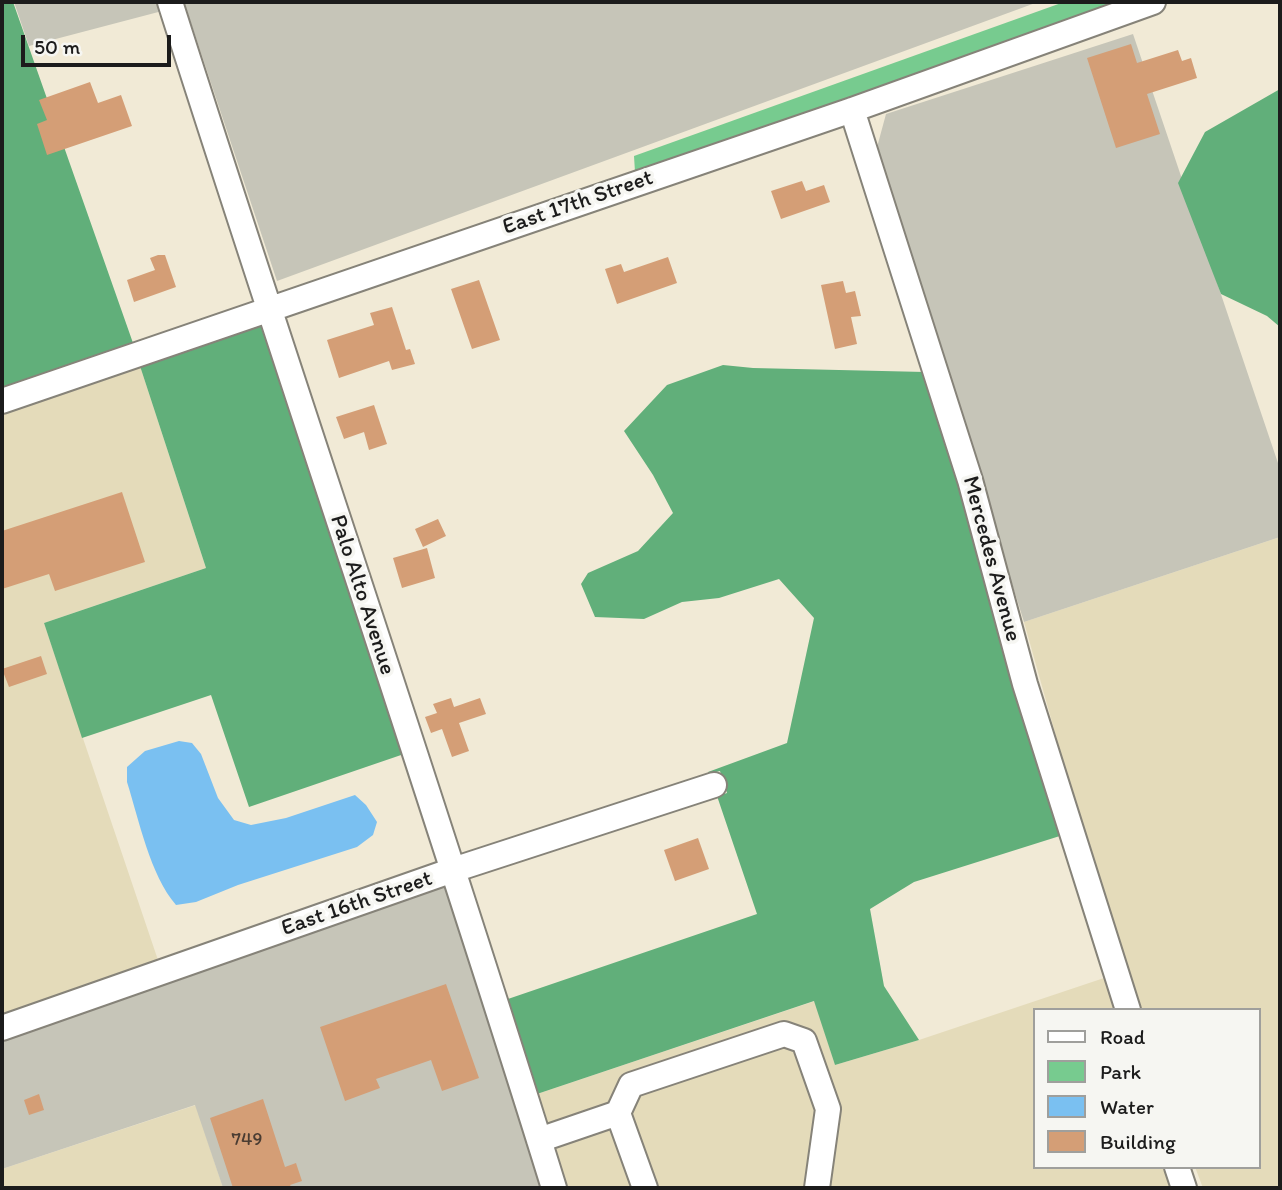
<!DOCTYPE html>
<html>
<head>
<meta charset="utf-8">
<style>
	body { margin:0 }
	#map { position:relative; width:1282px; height:1190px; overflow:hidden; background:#f1ead6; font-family:Itim,sans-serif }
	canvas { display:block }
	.frame { position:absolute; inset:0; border:4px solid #1c1c1c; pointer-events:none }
	.legend { position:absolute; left:1033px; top:1008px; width:228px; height:161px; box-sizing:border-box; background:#f6f6f2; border:2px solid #9f9f9c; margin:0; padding:9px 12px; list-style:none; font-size:21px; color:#1c1c1c }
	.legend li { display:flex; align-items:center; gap:14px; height:35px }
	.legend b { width:35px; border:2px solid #9f9f9c }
	.scale { position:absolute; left:21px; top:35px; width:150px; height:32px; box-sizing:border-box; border:4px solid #1c1c1c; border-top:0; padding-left:9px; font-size:21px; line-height:24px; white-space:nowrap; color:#1c1c1c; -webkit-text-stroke:5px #f6f6f2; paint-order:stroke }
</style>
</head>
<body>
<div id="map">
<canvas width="1282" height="1190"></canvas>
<div class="frame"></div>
<ul class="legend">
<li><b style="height:9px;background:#fff"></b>Road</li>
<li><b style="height:19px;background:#77cb8f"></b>Park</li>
<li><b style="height:19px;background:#7ac0f1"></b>Water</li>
<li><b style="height:19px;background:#d49e76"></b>Building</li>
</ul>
<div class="scale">50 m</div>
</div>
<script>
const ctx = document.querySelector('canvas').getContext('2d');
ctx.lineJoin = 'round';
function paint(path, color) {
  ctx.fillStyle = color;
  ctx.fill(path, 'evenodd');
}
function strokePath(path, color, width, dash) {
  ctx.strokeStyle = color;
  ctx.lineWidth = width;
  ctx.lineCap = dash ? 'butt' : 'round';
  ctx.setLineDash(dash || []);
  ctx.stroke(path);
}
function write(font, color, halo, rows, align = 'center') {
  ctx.font = font + ' Itim,sans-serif';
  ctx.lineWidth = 7;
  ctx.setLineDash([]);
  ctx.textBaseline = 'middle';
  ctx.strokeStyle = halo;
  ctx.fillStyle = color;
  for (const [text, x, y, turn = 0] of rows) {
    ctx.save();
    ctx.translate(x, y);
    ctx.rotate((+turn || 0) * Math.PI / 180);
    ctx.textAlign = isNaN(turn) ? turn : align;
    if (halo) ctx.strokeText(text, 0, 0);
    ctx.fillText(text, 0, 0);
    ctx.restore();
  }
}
const built = new Path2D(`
	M 140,366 L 206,568 L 44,623 L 160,966 L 2,1017 L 2,414 Z
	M 1280,537 L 1280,1188 L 1203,1188 L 1195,1167 L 1259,1167 L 1259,1010 L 1140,1010 L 1082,829 L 1024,622 Z
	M 1107,977 L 1118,1010 L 1035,1010 L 1035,1167 L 1170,1167 L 1176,1188 L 560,1188 L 531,1096 L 815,1001 L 835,1065 L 919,1040 Z
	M 196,1105 L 223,1188 L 2,1188 L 2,1169 Z`);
const industrial = new Path2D(`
	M 14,2 L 1038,2 L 277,281 L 185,5 L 29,46 Z
	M 1133,34 L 1280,469 L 1280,537 L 1024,622 L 876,151 L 886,114 Z
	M 447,884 L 543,1188 L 223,1188 L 195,1105 L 2,1169 L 2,1037 Z`);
const green = new Path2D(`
	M 1064,2 L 1119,2 L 848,99 L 635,172 L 634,156 Z`);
const forest = new Path2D(`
	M 2,2 L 13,2 L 133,343 L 2,389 Z
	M 1280,89 L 1280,327 L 1267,316 L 1221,294 L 1178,183 L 1205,132 Z
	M 262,323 L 404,754 L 249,807 L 211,695 L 82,738 L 44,623 L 206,568 L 140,366 Z
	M 723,365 L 753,368 L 925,372 L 960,483 L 1063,835 L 914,882 L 870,909 L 884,986 L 919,1040 L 835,1065 L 814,1001 L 531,1096 L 505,1000 L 757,914 L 717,796 L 727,793 L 720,771 L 709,774 L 708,772 L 787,743 L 814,618 L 779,579 L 719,598 L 682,602 L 644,619 L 595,617 L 581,584 L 588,573 L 638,551 L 673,513 L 653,475 L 624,431 L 667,385 Z`);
const water = new Path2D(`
	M 179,741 L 192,743 L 201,754 L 218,798 L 234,820 L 251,825 L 286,818 L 355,795 L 366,805 L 377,822 L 373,835 L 357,847 L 238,885 L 196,902 L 176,905 C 150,875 139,820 127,782 L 127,767 L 145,751 Z`);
const building = new Path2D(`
	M 1131,44 L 1137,63 L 1178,50 L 1182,61 L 1191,58 L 1197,78 L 1147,94 L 1160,134 L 1116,148 L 1087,58 Z
	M 90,82 L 98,103 L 121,95 L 132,126 L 47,155 L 37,124 L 47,120 L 39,100 Z
	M 802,181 L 806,191 L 824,185 L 830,202 L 781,219 L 771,191 Z
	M 158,255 L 165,255 L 176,287 L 134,302 L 127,280 L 155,270 L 150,258 Z
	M 668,257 L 677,283 L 617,304 L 605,269 L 621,264 L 624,272 Z
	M 479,280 L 500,340 L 472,349 L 451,289 Z
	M 843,281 L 846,293 L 855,291 L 861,316 L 851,317 L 857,344 L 835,349 L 821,285 Z
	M 392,307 L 406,350 L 410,349 L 415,364 L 392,370 L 389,361 L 339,378 L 327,340 L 374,325 L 370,313 Z
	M 374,405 L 387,444 L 369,450 L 364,432 L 344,439 L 336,417 Z
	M 122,492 L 145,562 L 55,591 L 49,574 L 2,589 L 2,531 Z
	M 438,519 L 446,536 L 423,547 L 415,529 Z
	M 427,548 L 435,578 L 402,588 L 393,558 Z
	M 41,656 L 47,674 L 9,687 L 2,669 Z
	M 451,698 L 454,707 L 480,698 L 486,714 L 459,723 L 469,751 L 452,757 L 442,729 L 431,733 L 425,717 L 437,713 L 433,704 Z
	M 698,838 L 709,869 L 675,881 L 664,850 Z
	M 446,984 L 479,1078 L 442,1091 L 431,1060 L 376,1079 L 380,1088 L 345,1101 L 320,1027 Z
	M 39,1094 L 44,1110 L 29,1115 L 24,1100 Z
	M 263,1099 L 285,1167 L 296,1163 L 302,1181 L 290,1185 L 292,1188 L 233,1188 L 210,1118 Z`);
const minor = new Path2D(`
	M 170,2 C 296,398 431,791 554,1188
	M 852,110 L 970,480 L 1025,684 L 1128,1010
	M 2,401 L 852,110 L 1153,2
	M 2,1028 L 453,870 L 714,785
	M 539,1140 L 618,1113
	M 1177,1167 L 1184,1188
	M 645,1188 L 618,1113 L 631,1085 L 784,1034 L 804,1041 L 828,1109 L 817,1188`);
const numberNames = [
	["749",247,1140]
];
const streetNames = [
	["East 17th Street",578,203,-19],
	["Mercedes Avenue",991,559,75],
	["Palo Alto Avenue",362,595,72],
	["East 16th Street",357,904,-19]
];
paint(built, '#e4dbba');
paint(industrial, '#c6c5b8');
paint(green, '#77cb8f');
paint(forest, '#61af7a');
paint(water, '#7ac0f1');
paint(building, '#d49e76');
strokePath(minor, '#868379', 28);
strokePath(minor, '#fff', 24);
write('19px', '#4a3c32', null, numberNames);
write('23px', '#1c1c1c', '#f6f6f2', streetNames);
</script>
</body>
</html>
